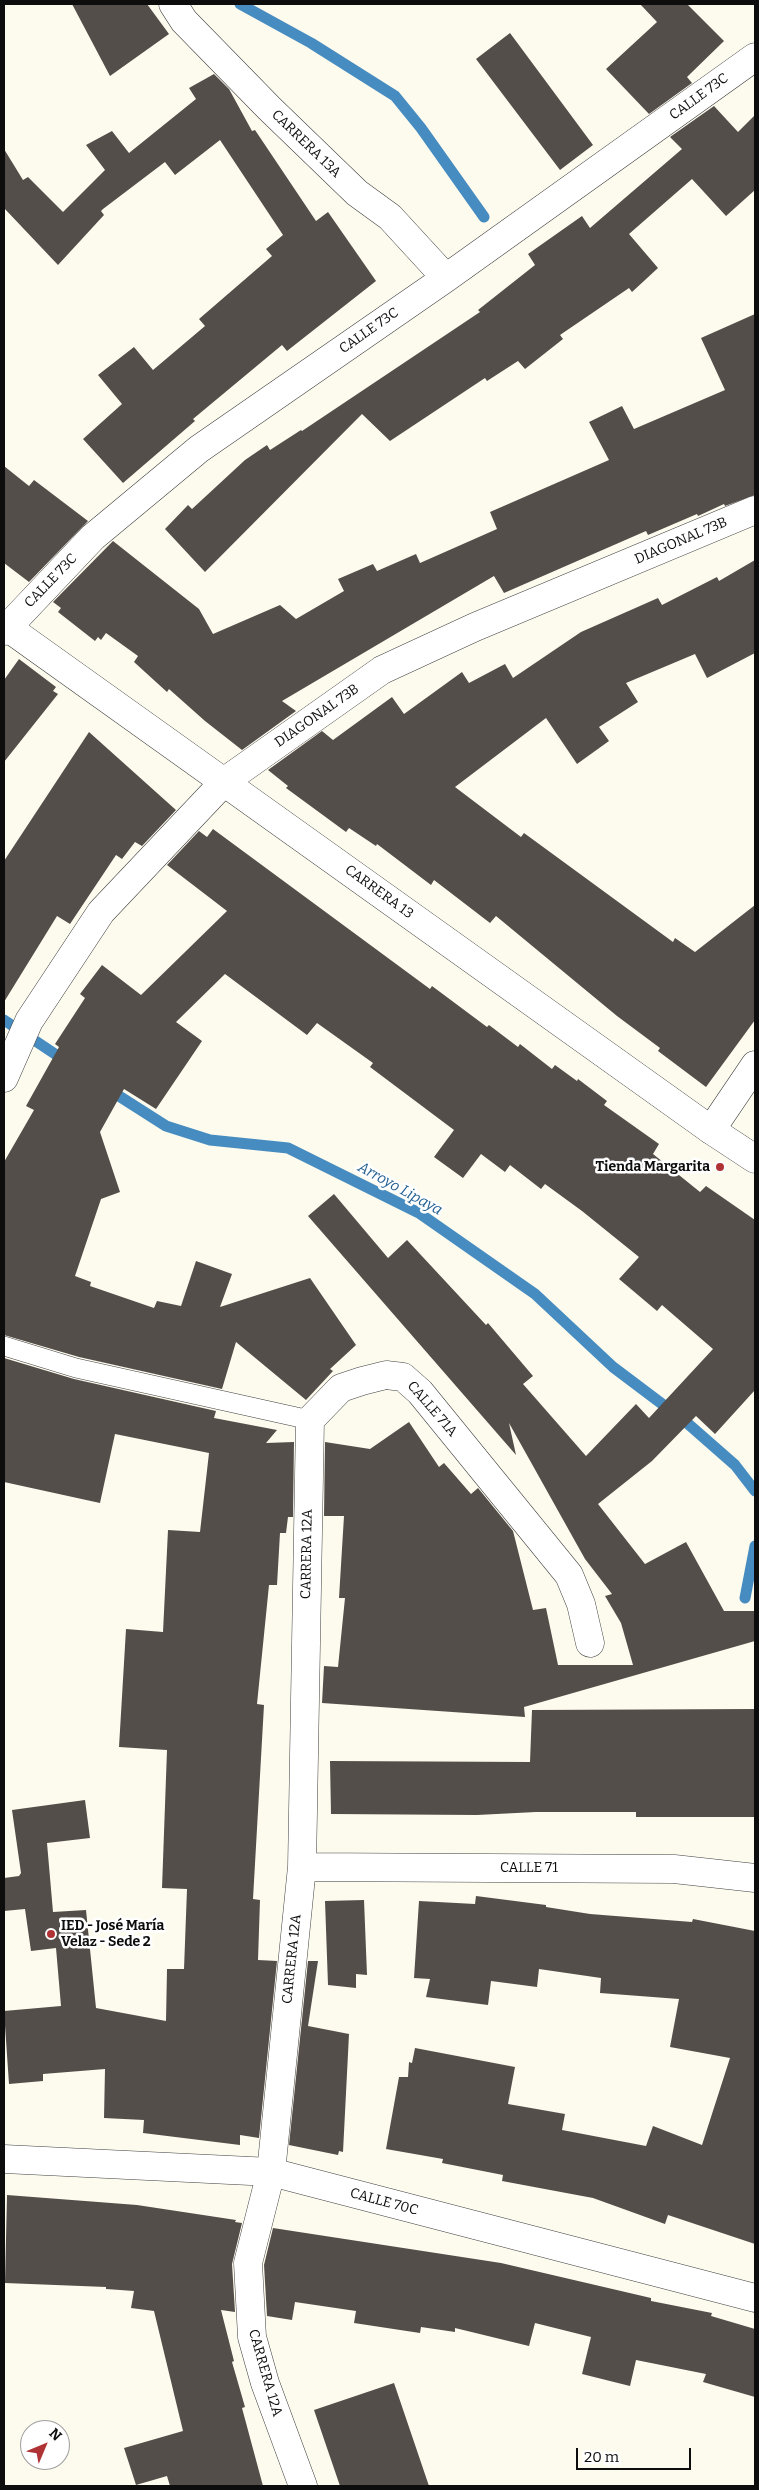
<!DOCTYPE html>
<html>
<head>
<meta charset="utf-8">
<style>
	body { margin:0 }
	#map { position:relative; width:759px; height:2490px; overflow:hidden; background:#fdfbee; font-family:Bitter,serif }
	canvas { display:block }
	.frame { position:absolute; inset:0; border:5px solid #0d0d0d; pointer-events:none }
	.north { position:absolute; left:20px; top:2420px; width:50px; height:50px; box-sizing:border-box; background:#fff; border:1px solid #9e9e9e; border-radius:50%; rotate:45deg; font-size:14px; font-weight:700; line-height:20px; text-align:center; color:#0d0d0d }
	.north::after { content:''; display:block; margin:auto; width:18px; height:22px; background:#af3235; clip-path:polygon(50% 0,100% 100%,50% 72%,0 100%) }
	.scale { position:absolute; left:576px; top:2448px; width:115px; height:22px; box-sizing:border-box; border:2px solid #0d0d0d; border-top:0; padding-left:6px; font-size:15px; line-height:18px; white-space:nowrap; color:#0d0d0d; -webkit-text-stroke:4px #fff; paint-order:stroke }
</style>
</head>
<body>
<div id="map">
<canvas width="759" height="2490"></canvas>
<div class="frame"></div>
<div class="north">N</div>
<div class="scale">20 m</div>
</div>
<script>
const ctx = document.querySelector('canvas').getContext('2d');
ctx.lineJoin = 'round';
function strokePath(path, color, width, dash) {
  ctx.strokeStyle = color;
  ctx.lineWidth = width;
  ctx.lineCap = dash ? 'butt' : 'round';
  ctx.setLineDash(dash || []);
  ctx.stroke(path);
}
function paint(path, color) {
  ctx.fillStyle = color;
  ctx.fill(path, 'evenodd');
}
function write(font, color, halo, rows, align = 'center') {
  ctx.font = font + ' Bitter,serif';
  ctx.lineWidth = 5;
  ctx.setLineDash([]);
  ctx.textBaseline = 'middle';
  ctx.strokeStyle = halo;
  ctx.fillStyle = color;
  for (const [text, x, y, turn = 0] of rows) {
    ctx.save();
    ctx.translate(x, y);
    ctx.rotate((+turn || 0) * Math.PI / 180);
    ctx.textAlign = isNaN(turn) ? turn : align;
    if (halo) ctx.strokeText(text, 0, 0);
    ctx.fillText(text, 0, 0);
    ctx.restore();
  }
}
const stream = new Path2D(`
	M 240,4 L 311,43 L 395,96 L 421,128 L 484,217
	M 4,1020 L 67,1062
	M 108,1089 L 166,1126 L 210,1140 L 288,1148 L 419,1213 L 535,1294 L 613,1367 L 686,1422 L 735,1465 L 755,1491
	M 745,1598 L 755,1546`);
const building = new Path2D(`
	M 72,4 L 147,4 L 169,34 L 110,76 Z
	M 640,4 L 687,4 L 724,41 L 687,77 L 692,83 L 649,114 L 606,69 L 657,22 Z
	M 510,33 L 593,145 L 560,170 L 476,59 Z
	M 214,74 L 229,89 L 252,131 L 255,130 L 316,221 L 328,212 L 376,281 L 287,351 L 282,345 L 193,419 L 195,421 L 123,483 L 83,439 L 122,404 L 98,375 L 134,347 L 153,370 L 205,326 L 199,319 L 272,256 L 266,249 L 283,235 L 220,140 L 175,175 L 165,162 L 103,209 L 101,211 L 104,215 L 58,265 L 4,208 L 4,149 L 23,180 L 28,177 L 63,212 L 105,170 L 86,145 L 112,131 L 129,153 L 196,99 L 189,88 Z
	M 714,106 L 738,132 L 755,115 L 755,190 L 726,216 L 692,179 L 629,234 L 658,268 L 632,292 L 629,288 L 560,335 L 563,339 L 525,369 L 518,361 L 487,381 L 485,378 L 390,441 L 362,414 L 205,572 L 165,529 L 188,505 L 192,509 L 245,460 L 267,445 L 270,450 L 301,430 L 302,431 L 480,312 L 478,310 L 535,265 L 528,254 L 582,216 L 590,228 L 682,149 L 670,137 Z
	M 755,314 L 755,495 L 725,506 L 724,504 L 698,516 L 697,514 L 648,535 L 646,531 L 504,593 L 494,576 L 282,701 L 296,711 L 242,750 L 205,721 L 169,689 L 167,692 L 134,662 L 138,656 L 106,633 L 101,640 L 98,637 L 95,641 L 58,612 L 61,608 L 53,602 L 113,541 L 199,609 L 213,634 L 280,605 L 296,619 L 344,591 L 338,579 L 373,564 L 377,571 L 416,554 L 420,563 L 497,529 L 490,512 L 609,460 L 589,422 L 622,406 L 634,429 L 725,390 L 701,338 Z
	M 4,466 L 29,486 L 34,480 L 88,521 L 29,582 L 4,563 Z
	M 755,560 L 755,653 L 707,678 L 695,654 L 626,683 L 638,702 L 599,727 L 609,741 L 577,764 L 546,718 L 455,787 L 521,837 L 524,833 L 673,942 L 675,938 L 695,952 L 755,905 L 755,1020 L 706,1087 L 658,1051 L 660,1048 L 617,1016 L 496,916 L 490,923 L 434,880 L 431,885 L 377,844 L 376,846 L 349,828 L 346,832 L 286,788 L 288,786 L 268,770 L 322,731 L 333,740 L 392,697 L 404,714 L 462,672 L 469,683 L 505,664 L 513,678 L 581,632 L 658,598 L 662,605 L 717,577 L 719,581 Z
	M 19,659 L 56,687 L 53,691 L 58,694 L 4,762 L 4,680 Z
	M 89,732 L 176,810 L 142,846 L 135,842 L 122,859 L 116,855 L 70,924 L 57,916 L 4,1002 L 4,861 Z
	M 213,829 L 430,989 L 432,986 L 487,1027 L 489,1025 L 518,1047 L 520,1044 L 552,1069 L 555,1065 L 577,1081 L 578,1079 L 607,1101 L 604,1105 L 659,1144 L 653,1154 L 700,1192 L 706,1186 L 755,1220 L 755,1390 L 715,1434 L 696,1416 L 652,1461 L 598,1504 L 645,1564 L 686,1542 L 724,1611 L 755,1611 L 755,1641 L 524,1707 L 525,1717 L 322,1703 L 324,1666 L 338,1667 L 345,1598 L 339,1598 L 344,1516 L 324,1516 L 325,1442 L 370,1449 L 409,1422 L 439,1467 L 444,1463 L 471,1494 L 478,1488 L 513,1531 L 533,1610 L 546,1608 L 558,1665 L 633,1665 L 621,1623 L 605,1596 L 612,1594 L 585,1559 L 509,1423 L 516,1455 L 308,1216 L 334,1194 L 388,1258 L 407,1240 L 486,1325 L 488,1323 L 533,1376 L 523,1384 L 586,1456 L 636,1404 L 649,1418 L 713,1349 L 662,1305 L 657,1311 L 619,1279 L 639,1257 L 582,1211 L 545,1184 L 541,1189 L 510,1165 L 505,1172 L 481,1154 L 463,1178 L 434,1157 L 454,1130 L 370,1067 L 373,1063 L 317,1023 L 307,1035 L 225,974 L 176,1022 L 202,1041 L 156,1109 L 124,1089 L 100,1132 L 120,1192 L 101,1199 L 75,1276 L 91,1282 L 90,1286 L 154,1308 L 157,1301 L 181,1306 L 196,1261 L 232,1274 L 220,1307 L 310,1278 L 356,1345 L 330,1369 L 333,1371 L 306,1400 L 236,1342 L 222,1389 L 79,1357 L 4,1335 L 4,1162 L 34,1110 L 26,1106 L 59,1047 L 55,1044 L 85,998 L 80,994 L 102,965 L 141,995 L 227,911 L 167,865 L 199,831 L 207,837 Z
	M 4,1358 L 74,1379 L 216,1411 L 214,1418 L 277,1430 L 266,1443 L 294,1442 L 293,1517 L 288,1517 L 286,1533 L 280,1533 L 277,1585 L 269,1585 L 257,1704 L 264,1705 L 253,1899 L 260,1900 L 258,1960 L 277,1961 L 259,2138 L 240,2135 L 240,2145 L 143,2133 L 144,2120 L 104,2118 L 105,2069 L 43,2074 L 43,2081 L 9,2084 L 4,2011 L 61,2006 L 56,1948 L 31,1951 L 25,1909 L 4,1911 L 4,1878 L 19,1876 L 21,1873 L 12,1810 L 85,1800 L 90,1838 L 47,1843 L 53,1912 L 86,1910 L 96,2008 L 166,2021 L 167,1969 L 184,1969 L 187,1889 L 162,1888 L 167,1750 L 119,1747 L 126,1629 L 163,1632 L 168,1530 L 200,1532 L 209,1453 L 115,1434 L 100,1503 L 4,1482 Z
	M 755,1709 L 755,1817 L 636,1817 L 636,1812 L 536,1812 L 477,1815 L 331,1814 L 330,1761 L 530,1762 L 532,1710 Z
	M 476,1896 L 546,1905 L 546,1907 L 590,1914 L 692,1922 L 693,1919 L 755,1931 L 755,2244 L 668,2215 L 665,2224 L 593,2198 L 502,2181 L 503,2175 L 442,2163 L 443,2159 L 386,2149 L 399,2077 L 408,2077 L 409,2062 L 412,2063 L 415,2048 L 515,2067 L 508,2104 L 565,2114 L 562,2130 L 646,2146 L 653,2126 L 702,2145 L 730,2058 L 670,2047 L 679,1999 L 600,1993 L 601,1978 L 539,1969 L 537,1987 L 491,1981 L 488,2005 L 426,1997 L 430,1979 L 414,1978 L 419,1901 L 475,1904 Z
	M 364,1900 L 367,1975 L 356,1974 L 356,1988 L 328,1985 L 325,1901 Z
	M 308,1961 L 318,1961 L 308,2026 L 349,2034 L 343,2152 L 339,2151 L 338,2155 L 289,2145 Z
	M 7,2195 L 137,2205 L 236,2220 L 235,2222 L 242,2223 L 232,2264 L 235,2312 L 221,2310 L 234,2361 L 232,2362 L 245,2407 L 242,2408 L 263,2486 L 170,2486 L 167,2476 L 136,2485 L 124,2448 L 183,2431 L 154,2311 L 131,2308 L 134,2291 L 106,2289 L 106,2287 L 5,2283 Z
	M 273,2228 L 501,2263 L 651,2298 L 651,2301 L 712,2313 L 711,2316 L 755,2329 L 755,2397 L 703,2382 L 706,2374 L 636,2360 L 630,2386 L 582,2374 L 591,2337 L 535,2323 L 529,2346 L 455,2328 L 455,2332 L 421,2327 L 420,2333 L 354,2323 L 356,2311 L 295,2302 L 292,2320 L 267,2316 L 264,2265 Z
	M 394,2383 L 429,2486 L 340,2486 L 314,2410 Z`);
const service = new Path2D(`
	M 4,1346 L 76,1368 L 310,1420`);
const minor = new Path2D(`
	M 173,4 L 184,21 L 269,108 L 357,193 L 390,217 L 446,278
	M 4,631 L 93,537 L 199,449 L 446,278 L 755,57
	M 4,1078 L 29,1021 L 101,912 L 225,781 L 382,670 L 475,627 L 755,510
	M 711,1130 L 755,1065
	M 302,1867 L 674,1869 L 755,1878
	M 303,2486 L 265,2383 L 252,2337 L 248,2263 L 271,2172 L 302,1867 L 310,1420 L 341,1388 L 362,1381 L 386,1375 L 403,1377 L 420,1392 L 569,1575 L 581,1604 L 590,1643`);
const tertiary = new Path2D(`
	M 4,625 L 711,1130 L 755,1159
	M 4,2159 L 271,2172 L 755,2298`);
const markers = [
	[720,1167,5,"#af3235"],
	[51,1934,5,"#af3235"]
];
const streetNames = [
	["CALLE 73C",699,97,-36],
	["CARRERA 13A",306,144,44],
	["CALLE 73C",369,331,-35],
	["DIAGONAL 73B",681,541,-23],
	["CALLE 73C",51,581,-46],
	["DIAGONAL 73B",317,716,-35],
	["CARRERA 13",379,892,36],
	["CALLE 71A",432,1409,49],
	["CARRERA 12A",307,1554,-89],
	["CALLE 71",529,1868],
	["CARRERA 12A",292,1959,-84],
	["CALLE 70C",384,2202,15],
	["CARRERA 12A",265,2373,74]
];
const poiNames = [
	["Tienda Margarita",710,1167],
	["IED - José María",61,1926,"left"],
	["Velaz - Sede 2",61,1942,"left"]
];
const waterNames = [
	["Arroyo Lipaya",400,1189,29]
];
strokePath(stream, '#468cc0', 11);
paint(building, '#544e4a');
strokePath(service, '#404040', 20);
strokePath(minor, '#404040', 29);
strokePath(tertiary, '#404040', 29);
strokePath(service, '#fff', 19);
strokePath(minor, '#fff', 28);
strokePath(tertiary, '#fff', 28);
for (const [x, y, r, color] of markers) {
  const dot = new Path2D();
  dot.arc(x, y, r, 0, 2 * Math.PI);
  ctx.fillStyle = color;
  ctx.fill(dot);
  strokePath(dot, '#fff', 2);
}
write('14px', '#0d0d0d', '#fff', streetNames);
write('bold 14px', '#0d0d0d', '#fff', poiNames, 'right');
write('italic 15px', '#225f92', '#fff', waterNames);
</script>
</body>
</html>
